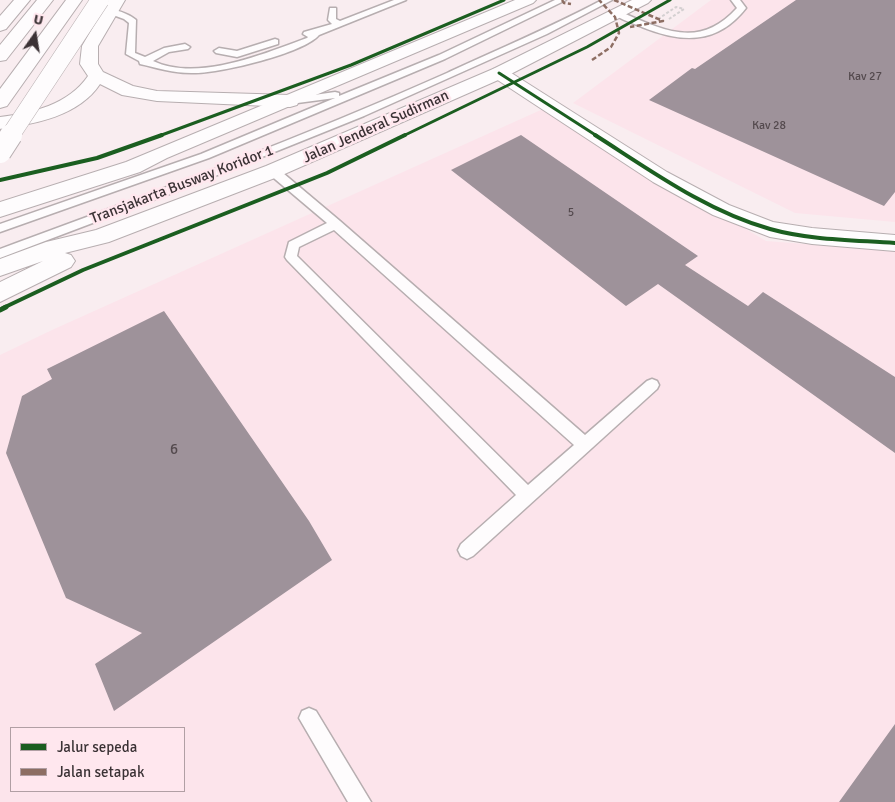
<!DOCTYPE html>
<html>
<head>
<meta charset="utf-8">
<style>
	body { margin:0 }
	#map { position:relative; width:895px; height:802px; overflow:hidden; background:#f9edf0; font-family:Signika,sans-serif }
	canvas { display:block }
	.legend { position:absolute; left:10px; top:727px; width:175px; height:65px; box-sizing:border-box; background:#ffe7ee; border:1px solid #b19fa4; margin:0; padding:6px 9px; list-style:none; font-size:15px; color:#3b3235 }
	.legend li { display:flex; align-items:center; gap:10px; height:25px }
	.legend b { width:25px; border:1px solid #b19fa4 }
	.north { position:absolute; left:10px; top:10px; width:50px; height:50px; -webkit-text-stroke:4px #ffe7ee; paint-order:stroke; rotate:13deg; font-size:14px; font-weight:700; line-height:20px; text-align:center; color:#3b3235 }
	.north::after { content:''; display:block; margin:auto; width:18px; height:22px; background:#3b3235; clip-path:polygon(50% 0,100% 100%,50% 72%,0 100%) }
</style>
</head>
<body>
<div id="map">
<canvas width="895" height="802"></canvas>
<ul class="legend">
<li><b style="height:6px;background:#1b5e20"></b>Jalur sepeda</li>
<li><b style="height:6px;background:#8d6e63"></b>Jalan setapak</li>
</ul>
<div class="north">U</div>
</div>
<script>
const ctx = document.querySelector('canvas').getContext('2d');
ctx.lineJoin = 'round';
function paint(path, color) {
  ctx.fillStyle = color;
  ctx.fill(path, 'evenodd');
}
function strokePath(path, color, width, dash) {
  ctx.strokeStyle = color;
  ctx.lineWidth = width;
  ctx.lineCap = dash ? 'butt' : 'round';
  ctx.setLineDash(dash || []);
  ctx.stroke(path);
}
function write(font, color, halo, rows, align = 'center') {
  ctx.font = font + ' Signika,sans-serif';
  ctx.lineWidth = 5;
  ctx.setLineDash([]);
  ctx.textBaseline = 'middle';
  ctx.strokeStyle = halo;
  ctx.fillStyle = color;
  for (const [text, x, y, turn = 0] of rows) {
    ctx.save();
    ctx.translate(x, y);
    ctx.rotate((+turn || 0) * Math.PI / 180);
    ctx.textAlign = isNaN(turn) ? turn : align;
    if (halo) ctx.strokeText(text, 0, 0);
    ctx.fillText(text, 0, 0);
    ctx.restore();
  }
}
const built = new Path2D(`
	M 711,0 L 895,0 L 895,222 L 795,213 L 573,103 Z
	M 543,109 L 766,241 L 895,251 L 895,802 L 0,802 L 0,355 L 52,330 ZM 11,728 L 184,728 L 184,791 L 11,791 Z`);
const building = new Path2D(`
	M 796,0 L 895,0 L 895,192 L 884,206 L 649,100 L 692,68 L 695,69 Z
	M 521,135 L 698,256 L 685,265 L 748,306 L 763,292 L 895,377 L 895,453 L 658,284 L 626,306 L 451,170 Z
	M 164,311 L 309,521 L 332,560 L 114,711 L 95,664 L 142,633 L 66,598 L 6,453 L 22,396 L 52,379 L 47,369 Z
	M 895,724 L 895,802 L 839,802 Z`);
const lane = new Path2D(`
	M 394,0 L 406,0 L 319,35 C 304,53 221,73 196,73 C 176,74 158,68 140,64 L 139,61 L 126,54 L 129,23 L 124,19 L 105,12 C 113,7 129,14 136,20 L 135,53 L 145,57 L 164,48 L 185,44 L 190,47 L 188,49 L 169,52 L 153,61 C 198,82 263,54 307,38 L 308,37 L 303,34 L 304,32 L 332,24 L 328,20 L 330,8 L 336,8 L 336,19 L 340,21 Z
	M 555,0 L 566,0 L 445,59 L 209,158 L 0,232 L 0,224 L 201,154 L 335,98 L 290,104 L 285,101 L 286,99 L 335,92 L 339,93 L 339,96 L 439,55 Z
	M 602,0 L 612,0 L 547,34 L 364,116 L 185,188 L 0,258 L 0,249 C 150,194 301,138 447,73 C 499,49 551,27 602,0 Z
	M 731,0 L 740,0 L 746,8 C 717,45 682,43 642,27 C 633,23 621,20 614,14 L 621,12 C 665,31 700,49 737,8 Z
	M 275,39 L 278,40 L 278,44 L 237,57 L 216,53 L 214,51 L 219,48 L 237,51 Z
	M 273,167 L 277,168 L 340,221 L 585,435 L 647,381 L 652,379 L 657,381 L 659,385 L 657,389 L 473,556 L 467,559 L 461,556 L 458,550 L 461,544 L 516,495 L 287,260 L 285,257 L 289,242 L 327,223 L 269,174 L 267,171 ZM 334,230 L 574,445 L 528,485 L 297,256 L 299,247 Z
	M 309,708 L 316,711 L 371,802 L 348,802 L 299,718 L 302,711 Z`);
const street = new Path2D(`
	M 499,68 L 505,69 L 667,172 L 729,205 L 773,222 L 812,228 L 895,235 L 895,251 L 812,244 L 770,237 L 713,215 L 653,182 L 493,77 L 490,73 L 493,69 Z`);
const secondary = new Path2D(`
	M 14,0 L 30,0 L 6,29 L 0,31 L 0,16 Z
	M 109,0 L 125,0 L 98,46 L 98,64 L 103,72 L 133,86 L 157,91 L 290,95 L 297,97 L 299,101 L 297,105 L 290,107 L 157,101 L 122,95 L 100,84 C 79,116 35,124 0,129 L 0,117 C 32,113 68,105 88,76 L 80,64 L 82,46 Z`);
const primary = new Path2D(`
	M 37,0 L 53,0 L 6,60 L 0,61 L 0,45 Z
	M 66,0 L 82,0 L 7,106 L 0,108 L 0,89 Z
	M 515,0 L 536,0 L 533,3 L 167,158 L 140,172 L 0,217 L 0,202 L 126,162 Z
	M 632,0 L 651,0 L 648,3 L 505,77 L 280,176 L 109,242 L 65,253 L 71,255 L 75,261 L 71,267 L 0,302 L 0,282 L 43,261 L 0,276 L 0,259 L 46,242 L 96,230 L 266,166 L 493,69 Z`);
const pathBridge = new Path2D(`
	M 658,19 L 676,7 L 684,9 L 669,19`);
const primaryBridgeFar1 = new Path2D(`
	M 10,136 L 100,0`);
const primaryBridge = new Path2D(`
	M 0,152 L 11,135`);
const quiet = new Path2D(`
	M 562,0 L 564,3 L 571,4
	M 614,0 L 663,21 L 630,27
	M 592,60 L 611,47 L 619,33 L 615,17 L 599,0`);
const cyclewayFar2 = new Path2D(`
	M 499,73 L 597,136
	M 159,136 L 351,65 L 504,0
	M 403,136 L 587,47 L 670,0`);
const cyclewayFar1 = new Path2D(`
	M 595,135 C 650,170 706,211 770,229 C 809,240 854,240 895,243
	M 0,180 L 97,158 L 162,135
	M 3,308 L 83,270 L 327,173 L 405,135`);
const cycleway = new Path2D(`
	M 0,310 L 6,307`);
const farNumbernames = [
	["Kav 27",865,77],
	["Kav 28",769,126],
	["5",571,213]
];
const farStreetnames = [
	["Jalan Jenderal Sudirman",376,127,-24],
	["Transjakarta Busway Koridor 1",182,185,-21]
];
const numberNames = [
	["6",174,450]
];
paint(built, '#fce4eb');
paint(building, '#9e929a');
strokePath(lane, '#b7aeb0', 3);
strokePath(street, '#b7aeb0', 2);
strokePath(secondary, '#b7aeb0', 2);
strokePath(primary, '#b7aeb0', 2);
paint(lane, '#fefcfd');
paint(street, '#fefcfd');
paint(secondary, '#fefcfd');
paint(primary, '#fefcfd');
strokePath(primaryBridgeFar1, '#b7aeb0', 19, []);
strokePath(primaryBridge, '#b7aeb0', 24, []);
strokePath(pathBridge, '#d4d0d1', 2, [3, 2]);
strokePath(primaryBridgeFar1, '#fefcfd', 18);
strokePath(primaryBridge, '#fefcfd', 22);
strokePath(quiet, '#8d6e63', 2.5, [5, 2.5]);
strokePath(cyclewayFar2, '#1b5e20', 3);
strokePath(cyclewayFar1, '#1b5e20', 4);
strokePath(cycleway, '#1b5e20', 5);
write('12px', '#544a4e', null, farNumbernames);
write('15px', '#3b3235', '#ffe7ee', farStreetnames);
write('15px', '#544a4e', null, numberNames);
</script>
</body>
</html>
